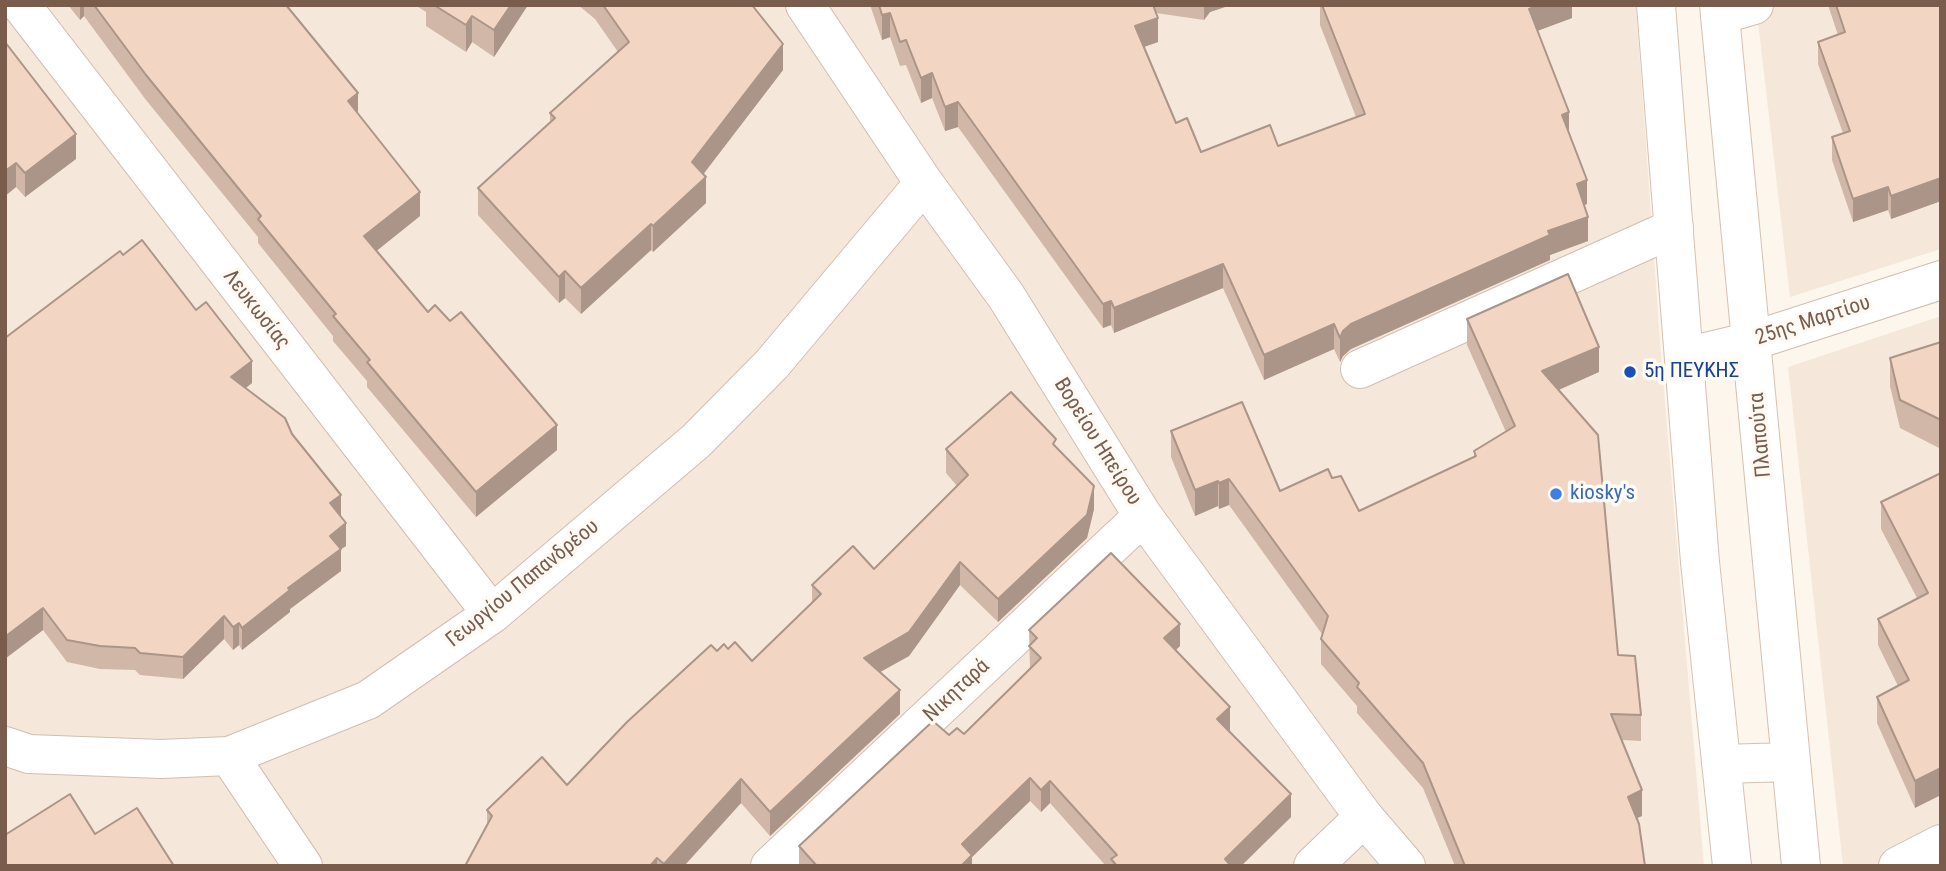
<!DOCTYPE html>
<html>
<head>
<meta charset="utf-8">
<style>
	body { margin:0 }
	#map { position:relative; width:1946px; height:871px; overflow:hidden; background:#fdf6ec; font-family:"Roboto Condensed",sans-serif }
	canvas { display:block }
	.frame { position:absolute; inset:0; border:7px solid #7a5c4d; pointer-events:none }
</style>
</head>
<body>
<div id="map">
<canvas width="1946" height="871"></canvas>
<div class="frame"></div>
</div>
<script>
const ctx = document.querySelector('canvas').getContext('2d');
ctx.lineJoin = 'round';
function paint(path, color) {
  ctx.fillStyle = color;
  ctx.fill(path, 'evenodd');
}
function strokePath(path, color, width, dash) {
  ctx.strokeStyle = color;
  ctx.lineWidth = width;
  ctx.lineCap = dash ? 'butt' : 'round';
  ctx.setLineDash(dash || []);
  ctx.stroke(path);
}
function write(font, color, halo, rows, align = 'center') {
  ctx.font = font + ' "Roboto Condensed",sans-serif';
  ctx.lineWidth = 7;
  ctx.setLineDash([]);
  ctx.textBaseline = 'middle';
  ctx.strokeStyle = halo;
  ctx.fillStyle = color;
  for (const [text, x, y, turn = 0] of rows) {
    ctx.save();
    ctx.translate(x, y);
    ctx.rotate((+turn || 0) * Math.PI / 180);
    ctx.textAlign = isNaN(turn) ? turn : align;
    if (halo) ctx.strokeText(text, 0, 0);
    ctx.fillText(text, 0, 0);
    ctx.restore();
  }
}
const residential = new Path2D(`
	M 5,5 L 1636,5 L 1661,354 L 1704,866 L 5,866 Z
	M 1756,5 L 1941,5 L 1941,249 L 1790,297 Z
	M 1941,316 L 1941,866 L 1843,866 L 1788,367 Z`);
const street = new Path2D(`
	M 21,5 L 492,614
	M 805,5 L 924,183 L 1006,296 L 1143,516 L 1364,817 L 1406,866
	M 1720,15 L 1754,5
	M 1685,357 L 1752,341 L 1941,280
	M 1360,369 L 1674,228
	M 5,746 L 29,754 L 161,759 L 229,756 L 368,700 L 492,614 L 696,441 L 772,364 L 924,183
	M 229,756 L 303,866
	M 770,866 L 1143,516
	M 1313,866 L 1364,817
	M 1898,866 L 1941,844`);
const secondary = new Path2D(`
	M 1656,5 L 1700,562 L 1732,866
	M 1719,5 L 1801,866
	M 1721,764 L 1790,762`);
const wall = new Path2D(`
	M 68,5 L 286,5 L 358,114 L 420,216 L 376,251 L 428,312 L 557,450 L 476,517 L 367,387 L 367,381 L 333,341 L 333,336 L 258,243 L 258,237 L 146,100 L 84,16 L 80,20 Z
	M 415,5 L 528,5 L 494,57 L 472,42 L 466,52 L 426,26 L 426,12 Z
	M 578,5 L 752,5 L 783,70 L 703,174 L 706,203 L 653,252 L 651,250 L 581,314 L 565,298 L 559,303 L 478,215 L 478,188 L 550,122 L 550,113 L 618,52 L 595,19 Z
	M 870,5 L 1231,5 L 1210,12 L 1204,20 L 1156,13 L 1158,42 L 1144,47 L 1176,123 L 1201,152 L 1278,146 L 1356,117 L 1320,25 L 1320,5 L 1572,5 L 1572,18 L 1537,31 L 1569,132 L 1587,204 L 1584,205 L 1588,241 L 1550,255 L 1550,260 L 1351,349 L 1343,356 L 1340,362 L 1334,349 L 1264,380 L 1223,288 L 1114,333 L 1111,325 L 1103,328 L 958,127 L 945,131 L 932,98 L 921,103 L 906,65 L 900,66 L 890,37 L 882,40 Z
	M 1828,5 L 1941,5 L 1941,201 L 1891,219 L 1888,210 L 1853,222 L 1832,160 L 1832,137 L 1843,133 L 1818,64 L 1818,42 L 1838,35 Z
	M 5,42 L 76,159 L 25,197 L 16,187 L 5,196 Z
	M 1467,319 L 1599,372 L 1559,390 L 1618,655 L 1641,715 L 1641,741 L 1622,740 L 1642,816 L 1636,818 L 1645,866 L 1455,866 L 1423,788 L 1357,713 L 1357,706 L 1321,664 L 1321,639 L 1322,634 L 1229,505 L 1219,509 L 1218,506 L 1195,516 L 1171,457 L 1171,431 L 1280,491 L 1332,478 L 1359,511 L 1474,457 L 1474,451 L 1506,432 L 1467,345 Z
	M 5,338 L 252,383 L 246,388 L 292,434 L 341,517 L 346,546 L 341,549 L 341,571 L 290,609 L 290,612 L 242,650 L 239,645 L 233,650 L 224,639 L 183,679 L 140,675 L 135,670 L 100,669 L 67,662 L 43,630 L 6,658 L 5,657 Z
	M 1941,342 L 1941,449 L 1900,428 L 1890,386 L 1890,358 Z
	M 1056,447 L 1094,509 L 1087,538 L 998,622 L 960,585 L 909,656 L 880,672 L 900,714 L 770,836 L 741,803 L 684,866 L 465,866 L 487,826 L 487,810 L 567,785 L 717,651 L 728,649 L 752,661 L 812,603 L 812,585 L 874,569 L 957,486 L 946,473 L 946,449 Z
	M 1941,473 L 1915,808 L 1877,723 L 1877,697 L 1898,686 L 1878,645 L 1878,619 L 1917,598 L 1881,529 L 1881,502 Z
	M 1029,630 L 1180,646 L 1176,650 L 1230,730 L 1229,731 L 1291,817 L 1241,866 L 1106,866 L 1050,803 L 1041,812 L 1030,801 L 972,857 L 972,866 L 799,866 L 799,846 L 949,735 L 964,734 L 1030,669 Z`);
const shadedWall = new Path2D(`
	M 80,5 L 84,5 L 84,16 L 80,20 Z
	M 511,5 L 528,5 L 494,57 L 494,30 Z
	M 1204,5 L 1231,5 L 1210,12 L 1204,20 Z
	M 1540,5 L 1572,5 L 1572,18 L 1529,34 L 1529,9 Z
	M 890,13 L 890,37 L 882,40 L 882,15 Z
	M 472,16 L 472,42 L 466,52 L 466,25 Z
	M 1158,18 L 1158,42 L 1135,50 L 1135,26 Z
	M 783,44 L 783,70 L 692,189 L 692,162 Z
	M 932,73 L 932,98 L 921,103 L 921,78 Z
	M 358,93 L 358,117 L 348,101 Z
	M 958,102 L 958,127 L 945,131 L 945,107 Z
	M 1569,112 L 1569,137 L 1562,115 Z
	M 76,134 L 76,159 L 25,197 L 25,173 Z
	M 16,163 L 16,187 L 5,196 L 5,171 Z
	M 706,177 L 706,203 L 653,252 L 653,226 Z
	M 1941,178 L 1941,201 L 1891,219 L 1891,196 Z
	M 1587,180 L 1587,204 L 1577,208 L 1577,184 Z
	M 1888,187 L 1888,210 L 1853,222 L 1853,199 Z
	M 420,192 L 420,216 L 364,261 L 364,236 Z
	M 1588,217 L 1588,241 L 1550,255 L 1550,260 L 1351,349 L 1343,356 L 1340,362 L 1340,338 L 1343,331 L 1351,324 L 1548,231 Z
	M 651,224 L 651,250 L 581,314 L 581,288 Z
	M 1223,264 L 1223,288 L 1114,333 L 1114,308 Z
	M 565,271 L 565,298 L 559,303 L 559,277 Z
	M 1111,301 L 1111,325 L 1103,328 L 1103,304 Z
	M 1334,324 L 1334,349 L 1264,380 L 1264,355 Z
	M 1599,347 L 1599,372 L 1542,397 L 1542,371 Z
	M 252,361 L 252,383 L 231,399 L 231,377 Z
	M 557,425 L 557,450 L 476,517 L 476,492 Z
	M 1229,479 L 1229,505 L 1219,509 L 1219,483 Z
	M 1218,481 L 1218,506 L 1195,516 L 1195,490 Z
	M 1094,486 L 1094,509 L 1087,538 L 998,622 L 998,599 Z
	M 341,495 L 341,517 L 330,503 Z
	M 346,523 L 346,546 L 341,549 L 341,571 L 290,609 L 290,612 L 242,650 L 242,628 L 330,536 Z
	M 960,562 L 960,585 L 909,656 L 864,681 L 864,658 Z
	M 43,608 L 43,630 L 6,658 L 6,636 Z
	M 224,616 L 224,639 L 183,679 L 183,657 Z
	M 239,623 L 239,645 L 233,650 L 233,627 Z
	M 1180,624 L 1180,646 L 1164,661 L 1164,638 Z
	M 900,690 L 900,714 L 770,836 L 770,812 Z
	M 1230,707 L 1230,730 L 1217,742 L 1217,719 Z
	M 1941,768 L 1941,795 L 1915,808 L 1915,781 Z
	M 1030,778 L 1030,801 L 972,857 L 972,866 L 961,866 L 962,844 Z
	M 741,779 L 741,803 L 684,866 L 664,866 L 664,864 Z
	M 1050,781 L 1050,803 L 1041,812 L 1041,790 Z
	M 1642,790 L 1642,816 L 1628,822 L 1628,797 Z
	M 1291,794 L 1291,817 L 1241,866 L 1225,866 L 1225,859 Z
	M 657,858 L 657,866 L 650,866 Z`);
const building = new Path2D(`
	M 94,5 L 286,5 L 358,93 L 348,101 L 420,192 L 364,236 L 428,312 L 435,305 L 450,321 L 461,312 L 557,425 L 476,492 L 367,362 L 370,360 L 333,316 L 336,314 L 258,219 L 261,216 L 146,75 Z
	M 434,5 L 511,5 L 494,30 L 472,16 L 466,25 Z
	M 603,5 L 752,5 L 783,44 L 692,162 L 706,177 L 653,226 L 651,224 L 581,288 L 565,271 L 559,277 L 478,188 L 555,118 L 550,113 L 629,42 Z
	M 879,5 L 1153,5 L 1158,18 L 1135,26 L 1176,123 L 1187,118 L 1201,152 L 1270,125 L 1278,146 L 1365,114 L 1322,5 L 1540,5 L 1529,9 L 1569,112 L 1562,115 L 1587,180 L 1577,184 L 1588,217 L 1548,231 L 1550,235 L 1351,324 L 1343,331 L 1340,338 L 1334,324 L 1264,355 L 1223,264 L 1114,308 L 1111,301 L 1103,304 L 958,102 L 945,107 L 932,73 L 921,78 L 906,40 L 900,42 L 890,13 L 882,15 Z
	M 1836,5 L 1941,5 L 1941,178 L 1891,196 L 1888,187 L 1853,199 L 1832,137 L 1850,131 L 1818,42 L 1845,32 Z
	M 5,42 L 76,134 L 25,173 L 16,163 L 5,171 Z
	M 142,240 L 196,310 L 206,302 L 252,361 L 231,377 L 285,418 L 292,434 L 341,495 L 330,503 L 346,523 L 330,536 L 341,549 L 288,588 L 290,590 L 242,628 L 239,623 L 233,627 L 224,616 L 183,657 L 140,653 L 135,648 L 100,646 L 67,640 L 43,608 L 6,636 L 5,635 L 5,338 L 120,251 L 123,255 Z
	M 1568,274 L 1599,347 L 1542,371 L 1598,435 L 1618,655 L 1635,656 L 1641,715 L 1611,714 L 1642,790 L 1628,797 L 1639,824 L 1645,866 L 1465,866 L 1423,763 L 1357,687 L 1359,683 L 1321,639 L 1328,616 L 1229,479 L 1219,483 L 1218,481 L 1195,490 L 1171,431 L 1242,402 L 1280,491 L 1328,469 L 1332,478 L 1341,476 L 1359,511 L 1476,456 L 1474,451 L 1515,426 L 1467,319 Z
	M 1941,342 L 1941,420 L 1900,400 L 1890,358 Z
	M 1011,392 L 1056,439 L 1053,444 L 1094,486 L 1087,515 L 998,599 L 960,562 L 909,632 L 864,658 L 900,690 L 770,812 L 741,779 L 664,864 L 657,858 L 650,866 L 465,866 L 492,816 L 487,810 L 542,757 L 567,785 L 627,722 L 711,645 L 717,651 L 724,644 L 728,649 L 735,642 L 752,661 L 821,594 L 812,585 L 853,546 L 874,569 L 968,475 L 946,449 Z
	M 1941,473 L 1941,768 L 1915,781 L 1877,697 L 1909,680 L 1878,619 L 1928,593 L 1881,502 Z
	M 1111,553 L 1180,624 L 1164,638 L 1230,707 L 1217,719 L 1291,794 L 1225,859 L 1231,866 L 1117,866 L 1111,859 L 1117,855 L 1050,781 L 1041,790 L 1030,778 L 962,844 L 972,855 L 961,866 L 817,866 L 799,846 L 933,721 L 949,735 L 957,728 L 964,734 L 1041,658 L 1029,646 L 1037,638 L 1029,630 Z
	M 70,794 L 95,834 L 137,808 L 174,866 L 5,866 L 5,835 Z`);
const markers = [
	[1630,372,7,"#1a4fb4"],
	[1556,494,7,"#3f7fe0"]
];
const streetNames = [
	["Λευκωσίας",256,310,52],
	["25ης Μαρτίου",1813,321,-18],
	["Πλαπούτα",1761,435,-95],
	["Βορείου Ηπείρου",1097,442,58],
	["Γεωργίου Παπανδρέου",523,584,-39],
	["Νικηταρά",957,691,-43]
];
const transitNames = [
	["5η ΠΕΥΚΗΣ",1644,372]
];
const shopNames = [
	["kiosky's",1570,494]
];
paint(residential, '#f5e8da');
strokePath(street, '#d1beb0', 40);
strokePath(secondary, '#d6c0b0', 40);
strokePath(street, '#fff', 38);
strokePath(secondary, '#fff', 38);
paint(wall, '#d1b7a8');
paint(shadedWall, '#aa9588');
paint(building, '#f3d5c3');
strokePath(building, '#aa9588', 2);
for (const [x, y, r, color] of markers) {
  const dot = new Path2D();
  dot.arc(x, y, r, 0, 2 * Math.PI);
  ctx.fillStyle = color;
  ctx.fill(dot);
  strokePath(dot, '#fffaf3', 2.5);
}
write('21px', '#7a5c4d', '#fffaf3', streetNames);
write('21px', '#164399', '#fffaf3', transitNames, 'left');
write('21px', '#366cbe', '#fffaf3', shopNames, 'left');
</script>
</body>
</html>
